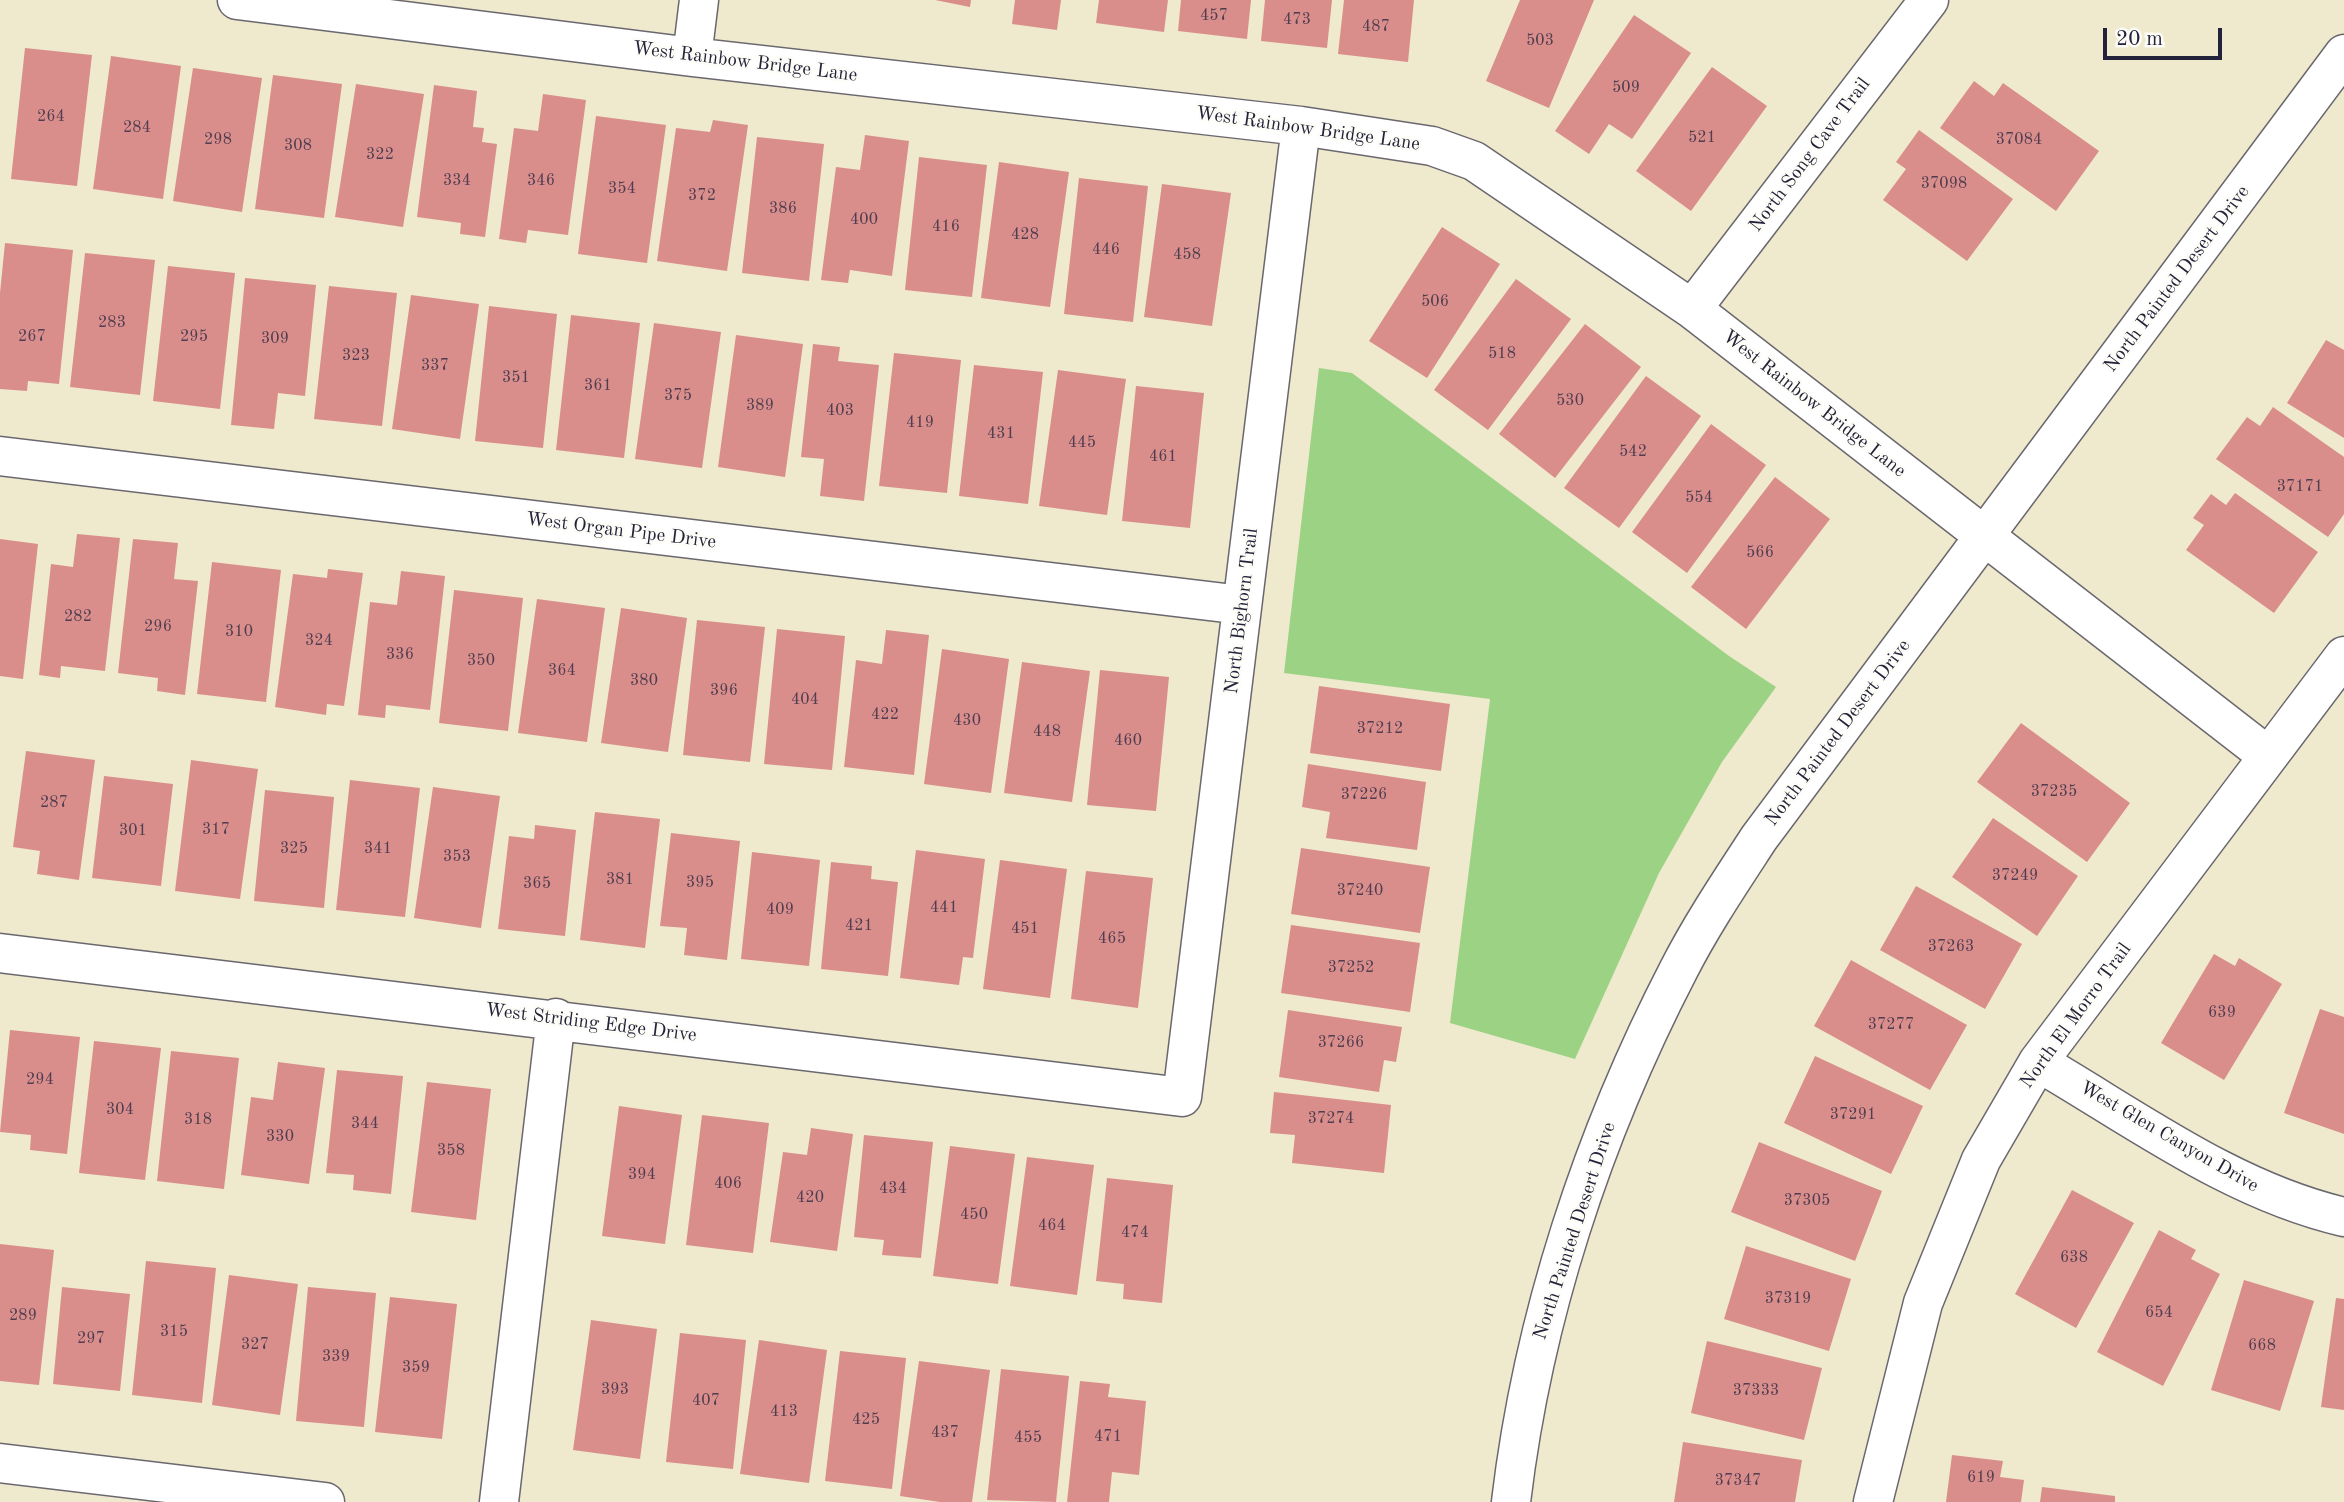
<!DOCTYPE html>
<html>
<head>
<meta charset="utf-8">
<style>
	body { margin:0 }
	#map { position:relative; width:2344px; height:1502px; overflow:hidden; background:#efe9ce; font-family:"Old Standard TT",serif }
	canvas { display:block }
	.scale { position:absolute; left:2103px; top:28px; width:119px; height:32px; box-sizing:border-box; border:4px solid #22223b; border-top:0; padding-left:9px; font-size:21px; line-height:24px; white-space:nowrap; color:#22223b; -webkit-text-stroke:5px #fdfcf7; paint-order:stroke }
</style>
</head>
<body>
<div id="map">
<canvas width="2344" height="1502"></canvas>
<div class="scale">20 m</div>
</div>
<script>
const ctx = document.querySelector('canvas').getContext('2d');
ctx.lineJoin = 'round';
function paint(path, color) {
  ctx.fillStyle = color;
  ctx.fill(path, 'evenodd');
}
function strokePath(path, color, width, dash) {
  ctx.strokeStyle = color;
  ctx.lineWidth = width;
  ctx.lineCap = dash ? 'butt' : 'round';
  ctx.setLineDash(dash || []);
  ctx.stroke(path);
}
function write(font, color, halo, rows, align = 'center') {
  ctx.font = font + ' "Old Standard TT",serif';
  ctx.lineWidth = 5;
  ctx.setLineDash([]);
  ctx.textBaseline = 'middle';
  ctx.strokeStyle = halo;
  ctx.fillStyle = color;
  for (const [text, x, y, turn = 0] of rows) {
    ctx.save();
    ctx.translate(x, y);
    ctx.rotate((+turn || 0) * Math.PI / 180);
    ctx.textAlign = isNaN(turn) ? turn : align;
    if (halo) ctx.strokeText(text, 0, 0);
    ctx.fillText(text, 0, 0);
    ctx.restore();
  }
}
const green = new Path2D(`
	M 1319,368 L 1352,373 L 1729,656 L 1776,687 L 1722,762 L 1659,873 L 1575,1059 L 1450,1023 L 1490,699 L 1284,673 Z`);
const building = new Path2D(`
	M 935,0 L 971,0 L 970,7 Z
	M 1015,0 L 1061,0 L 1057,30 L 1012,24 Z
	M 1099,0 L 1168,0 L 1164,32 L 1096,23 Z
	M 1181,0 L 1251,0 L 1247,39 L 1178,31 Z
	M 1265,0 L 1332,0 L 1327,48 L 1261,41 Z
	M 1344,0 L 1414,0 L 1408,62 L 1338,54 Z
	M 1520,0 L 1594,0 L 1549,108 L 1486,81 Z
	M 1634,15 L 1691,53 L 1632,139 L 1609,124 L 1589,154 L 1555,131 Z
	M 25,48 L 92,55 L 77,186 L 11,179 Z
	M 111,56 L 181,66 L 163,199 L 93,189 Z
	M 1712,67 L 1767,106 L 1691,211 L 1636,171 Z
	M 193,68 L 262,78 L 242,212 L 173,201 Z
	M 273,75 L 342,84 L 324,218 L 255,209 Z
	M 1974,81 L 1994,96 L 2003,83 L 2099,151 L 2056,211 L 1940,128 Z
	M 356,84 L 424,94 L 403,227 L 335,217 Z
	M 434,85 L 477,91 L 473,127 L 484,128 L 482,142 L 497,144 L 485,237 L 460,234 L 461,223 L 417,217 Z
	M 543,94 L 586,100 L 568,235 L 528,230 L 526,243 L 499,239 L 514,128 L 538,131 Z
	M 596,116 L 666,125 L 647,263 L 578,254 Z
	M 713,120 L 748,125 L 727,271 L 657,261 L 676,128 L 710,132 Z
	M 1919,130 L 2013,199 L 1967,261 L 1883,200 L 1906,169 L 1896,162 Z
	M 865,135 L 909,141 L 892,276 L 850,270 L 848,283 L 821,280 L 836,167 L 860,170 Z
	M 757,137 L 824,144 L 809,281 L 742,273 Z
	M 919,157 L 987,165 L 972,297 L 905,290 Z
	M 999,162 L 1069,172 L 1050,307 L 981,298 Z
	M 1079,178 L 1148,186 L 1133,322 L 1064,314 Z
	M 1162,184 L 1231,193 L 1212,326 L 1144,317 Z
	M 1442,227 L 1500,264 L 1427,378 L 1369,341 Z
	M 5,243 L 73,250 L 59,384 L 28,381 L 27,391 L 0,389 L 0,293 Z
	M 85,253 L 155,260 L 140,395 L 70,387 Z
	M 168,266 L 235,273 L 220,409 L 153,401 Z
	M 245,278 L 316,285 L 305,396 L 278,393 L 274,429 L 231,425 Z
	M 1516,279 L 1571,319 L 1488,430 L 1434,390 Z
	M 329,286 L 397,293 L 382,426 L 314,419 Z
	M 411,295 L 479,304 L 460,439 L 392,429 Z
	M 489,306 L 557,314 L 543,448 L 475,441 Z
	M 571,315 L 640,323 L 624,458 L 556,450 Z
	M 654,323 L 721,332 L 702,468 L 635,459 Z
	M 1585,324 L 1641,367 L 1555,478 L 1499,434 Z
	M 736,335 L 803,344 L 785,477 L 718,467 Z
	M 2326,340 L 2344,350 L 2344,438 L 2287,403 Z
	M 813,344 L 840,347 L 838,361 L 879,365 L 864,501 L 820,496 L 824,459 L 801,457 Z
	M 894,353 L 961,360 L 947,493 L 879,486 Z
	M 974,365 L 1043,372 L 1028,504 L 959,496 Z
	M 1058,370 L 1126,379 L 1107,515 L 1039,506 Z
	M 1646,376 L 1701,416 L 1619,528 L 1564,488 Z
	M 1136,386 L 1204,393 L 1190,528 L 1122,521 Z
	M 2273,407 L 2344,457 L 2344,514 L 2328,537 L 2216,459 L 2247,417 L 2260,426 Z
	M 1711,424 L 1766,465 L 1687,573 L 1632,532 Z
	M 1775,477 L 1830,519 L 1746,629 L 1691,587 Z
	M 2235,493 L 2318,552 L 2274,613 L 2186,550 L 2204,525 L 2193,518 L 2211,494 L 2226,505 Z
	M 77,534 L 120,538 L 105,671 L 61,666 L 60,678 L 39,675 L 51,564 L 73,567 Z
	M 0,539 L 38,544 L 23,679 L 0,676 Z
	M 133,539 L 178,543 L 174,579 L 198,581 L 185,695 L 157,691 L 158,678 L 118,673 Z
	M 212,562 L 281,570 L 266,702 L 197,694 Z
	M 328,569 L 363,573 L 344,706 L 327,704 L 326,715 L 275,707 L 293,574 L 327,578 Z
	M 401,571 L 445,576 L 430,710 L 386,705 L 385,718 L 358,715 L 370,602 L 397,605 Z
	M 454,590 L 523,598 L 508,731 L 439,723 Z
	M 537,599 L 605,608 L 587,742 L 518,733 Z
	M 621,608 L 687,618 L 668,752 L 601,743 Z
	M 697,620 L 765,627 L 750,762 L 683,755 Z
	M 777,629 L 845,636 L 832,770 L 764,764 Z
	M 886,630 L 929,635 L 914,775 L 844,767 L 856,660 L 882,664 Z
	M 942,649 L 1009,659 L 991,793 L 924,784 Z
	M 1022,662 L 1090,671 L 1072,802 L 1004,793 Z
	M 1100,670 L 1169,677 L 1156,811 L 1087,805 Z
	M 1319,686 L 1450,704 L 1441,771 L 1310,753 Z
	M 2021,723 L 2130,803 L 2087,862 L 1977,782 Z
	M 26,751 L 95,760 L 79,880 L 37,874 L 40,851 L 13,847 Z
	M 191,760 L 258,769 L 240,899 L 175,891 Z
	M 1308,764 L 1426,782 L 1417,850 L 1326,838 L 1330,812 L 1302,807 Z
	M 104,776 L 173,784 L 161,886 L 92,878 Z
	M 350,780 L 420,788 L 405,917 L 336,910 Z
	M 433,787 L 500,796 L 481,928 L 414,918 Z
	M 265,790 L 334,797 L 324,908 L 254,901 Z
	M 595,812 L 660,819 L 645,948 L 580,940 Z
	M 1993,818 L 2078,876 L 2037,936 L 1952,877 Z
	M 535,825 L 576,830 L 565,936 L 498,929 L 509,836 L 534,839 Z
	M 671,833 L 740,841 L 727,960 L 684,955 L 687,928 L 660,926 Z
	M 1301,848 L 1430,867 L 1420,933 L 1291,914 Z
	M 916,850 L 985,859 L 973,958 L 963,957 L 959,985 L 900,978 Z
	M 752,852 L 820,860 L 809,966 L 741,959 Z
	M 1000,860 L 1067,869 L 1050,998 L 983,989 Z
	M 831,862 L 872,866 L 871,879 L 898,882 L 888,976 L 821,969 Z
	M 1086,871 L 1153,878 L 1138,1008 L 1071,999 Z
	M 1916,886 L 2022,944 L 1985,1009 L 1880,950 Z
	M 1291,925 L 1420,943 L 1410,1012 L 1281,993 Z
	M 2214,954 L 2235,966 L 2239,958 L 2282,984 L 2224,1080 L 2161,1043 Z
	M 1851,960 L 1967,1025 L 1930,1090 L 1814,1026 Z
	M 2320,1009 L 2344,1017 L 2344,1134 L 2284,1113 Z
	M 1288,1010 L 1402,1027 L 1396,1062 L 1384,1060 L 1379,1092 L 1279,1077 Z
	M 10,1030 L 80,1037 L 67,1154 L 30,1150 L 31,1135 L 0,1132 Z
	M 94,1041 L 161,1048 L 145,1180 L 79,1173 Z
	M 171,1051 L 239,1058 L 224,1189 L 157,1181 Z
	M 1815,1056 L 1923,1106 L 1891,1174 L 1784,1123 Z
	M 278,1062 L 325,1068 L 309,1184 L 241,1175 L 251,1097 L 273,1100 Z
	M 337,1070 L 403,1076 L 391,1194 L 353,1190 L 354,1175 L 326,1173 Z
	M 427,1082 L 491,1089 L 476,1220 L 411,1212 Z
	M 1274,1092 L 1391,1105 L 1384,1173 L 1292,1163 L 1295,1135 L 1270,1133 Z
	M 619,1106 L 682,1115 L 665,1244 L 602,1236 Z
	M 702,1115 L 769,1123 L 753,1253 L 686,1245 Z
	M 811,1128 L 853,1134 L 837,1251 L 770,1242 L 783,1152 L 807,1155 Z
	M 864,1135 L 933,1142 L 921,1258 L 882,1255 L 884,1240 L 854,1237 Z
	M 1759,1142 L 1882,1191 L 1855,1261 L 1731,1212 Z
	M 950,1146 L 1015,1154 L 998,1284 L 933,1276 Z
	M 1027,1157 L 1094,1165 L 1077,1295 L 1010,1286 Z
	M 1107,1178 L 1173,1185 L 1162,1303 L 1123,1299 L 1124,1284 L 1096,1281 Z
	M 2072,1190 L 2134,1223 L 2076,1328 L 2015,1294 Z
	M 2159,1230 L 2196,1250 L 2191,1259 L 2220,1274 L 2163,1386 L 2097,1352 Z
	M 0,1244 L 54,1250 L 39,1385 L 0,1381 Z
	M 1746,1246 L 1851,1279 L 1829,1351 L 1724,1319 Z
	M 146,1261 L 216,1268 L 202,1403 L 132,1395 Z
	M 229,1275 L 298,1284 L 280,1415 L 212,1405 Z
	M 2244,1280 L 2314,1301 L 2280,1411 L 2211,1390 Z
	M 62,1287 L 130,1294 L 120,1391 L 53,1384 Z
	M 308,1287 L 376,1293 L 364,1427 L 296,1421 Z
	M 390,1297 L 457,1304 L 442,1439 L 375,1432 Z
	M 2336,1298 L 2344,1299 L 2344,1410 L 2321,1407 Z
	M 591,1320 L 657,1329 L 640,1459 L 573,1450 Z
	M 680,1333 L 746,1340 L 733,1469 L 666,1462 Z
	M 759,1340 L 827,1350 L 809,1483 L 740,1474 Z
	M 1707,1341 L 1822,1368 L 1804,1440 L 1691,1413 Z
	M 840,1351 L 906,1358 L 892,1489 L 825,1481 Z
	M 919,1361 L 990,1370 L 972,1502 L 940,1502 L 900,1496 Z
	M 1001,1369 L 1069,1376 L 1056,1502 L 987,1500 Z
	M 1080,1381 L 1110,1384 L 1108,1397 L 1146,1401 L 1139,1475 L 1112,1472 L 1109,1502 L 1067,1502 Z
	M 1683,1442 L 1802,1460 L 1795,1502 L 1674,1502 Z
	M 1952,1455 L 2003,1461 L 2000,1477 L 2024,1480 L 2021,1502 L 1946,1502 Z
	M 2042,1487 L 2115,1496 L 2115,1502 L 2040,1502 Z`);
const minor = new Path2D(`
	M 237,0 L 692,57 L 1301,126 L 1432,146 L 1474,161 L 1692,309 L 2268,756
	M 692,57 L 699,0
	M 1692,309 L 1929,0
	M 0,456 L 1242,605
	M 0,953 L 1182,1097 L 1301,126
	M 2038,1062 C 2136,1119 2232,1191 2344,1217
	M 0,1463 L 325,1502
	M 499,1502 L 556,1018
	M 1873,1502 L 1923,1303 L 1981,1160 L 2038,1062 L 2344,656`);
const tertiary = new Path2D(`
	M 1511,1502 C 1533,1317 1593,1135 1679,969 C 1702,924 1731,881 1759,838 L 2344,54`);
const numberNames = [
	["457",1214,16],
	["473",1297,20],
	["487",1376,27],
	["503",1540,41],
	["509",1626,88],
	["264",51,117],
	["284",137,128],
	["521",1702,138],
	["298",218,140],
	["37084",2019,140],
	["308",298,146],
	["322",380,155],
	["334",457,181],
	["346",541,181],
	["37098",1944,184],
	["354",622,189],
	["372",702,196],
	["386",783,209],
	["400",864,220],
	["416",946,227],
	["428",1025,235],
	["446",1106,250],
	["458",1187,255],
	["506",1435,302],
	["283",112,323],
	["267",32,337],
	["295",194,337],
	["309",275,339],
	["518",1502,354],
	["323",356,356],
	["337",435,366],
	["351",516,378],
	["361",598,386],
	["375",678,396],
	["530",1570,401],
	["389",760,406],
	["403",840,411],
	["419",920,423],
	["431",1001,434],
	["445",1082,443],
	["542",1633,452],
	["461",1163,457],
	["37171",2300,487],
	["554",1699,498],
	["566",1760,553],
	["282",78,617],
	["296",158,627],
	["310",239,632],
	["324",319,641],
	["336",400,655],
	["350",481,661],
	["364",562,671],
	["380",644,681],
	["396",724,691],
	["404",805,700],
	["422",885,715],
	["430",967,721],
	["37212",1380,729],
	["448",1047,732],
	["460",1128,741],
	["37235",2054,792],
	["37226",1364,795],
	["287",54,803],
	["317",216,830],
	["301",133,831],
	["325",294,849],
	["341",378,849],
	["353",457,857],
	["37249",2015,876],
	["381",620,880],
	["395",700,883],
	["365",537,884],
	["37240",1360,891],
	["441",944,908],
	["409",780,910],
	["421",859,926],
	["451",1025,929],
	["465",1112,939],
	["37263",1951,947],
	["37252",1351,968],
	["639",2222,1013],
	["37277",1891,1025],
	["37266",1341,1043],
	["294",40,1080],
	["304",120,1110],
	["37291",1853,1115],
	["37274",1331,1119],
	["318",198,1120],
	["344",365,1124],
	["330",280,1137],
	["358",451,1151],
	["394",642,1175],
	["406",728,1184],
	["434",893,1189],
	["420",810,1198],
	["37305",1807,1201],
	["450",974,1215],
	["464",1052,1226],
	["474",1135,1233],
	["638",2074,1258],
	["37319",1788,1299],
	["654",2159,1313],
	["289",23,1316],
	["315",174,1332],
	["297",91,1339],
	["327",255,1345],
	["668",2262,1346],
	["339",336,1357],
	["359",416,1368],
	["393",615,1390],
	["37333",1756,1391],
	["407",706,1401],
	["413",784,1412],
	["425",866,1420],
	["437",945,1433],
	["471",1108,1437],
	["455",1028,1438],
	["619",1981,1478],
	["37347",1738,1481]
];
const streetNames = [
	["West Rainbow Bridge Lane",745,62,7],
	["West Rainbow Bridge Lane",1308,129,8],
	["North Song Cave Trail",1810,155,-53],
	["North Painted Desert Drive",2177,279,-53],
	["West Rainbow Bridge Lane",1814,404,38],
	["West Organ Pipe Drive",621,531,7],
	["North Bighorn Trail",1242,611,-83],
	["North Painted Desert Drive",1838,733,-53],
	["North El Morro Trail",2076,1016,-54],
	["West Striding Edge Drive",591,1023,7],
	["West Glen Canyon Drive",2169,1137,30],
	["North Painted Desert Drive",1575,1231,-72]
];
paint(green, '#9cd284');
paint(building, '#d98e8c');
strokePath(minor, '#6a686e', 41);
strokePath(tertiary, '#6a686e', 41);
strokePath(minor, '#fff', 38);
strokePath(tertiary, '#fff', 38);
write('16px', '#503d4f', null, numberNames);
write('19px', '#22223b', '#fdfcf7', streetNames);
</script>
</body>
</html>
